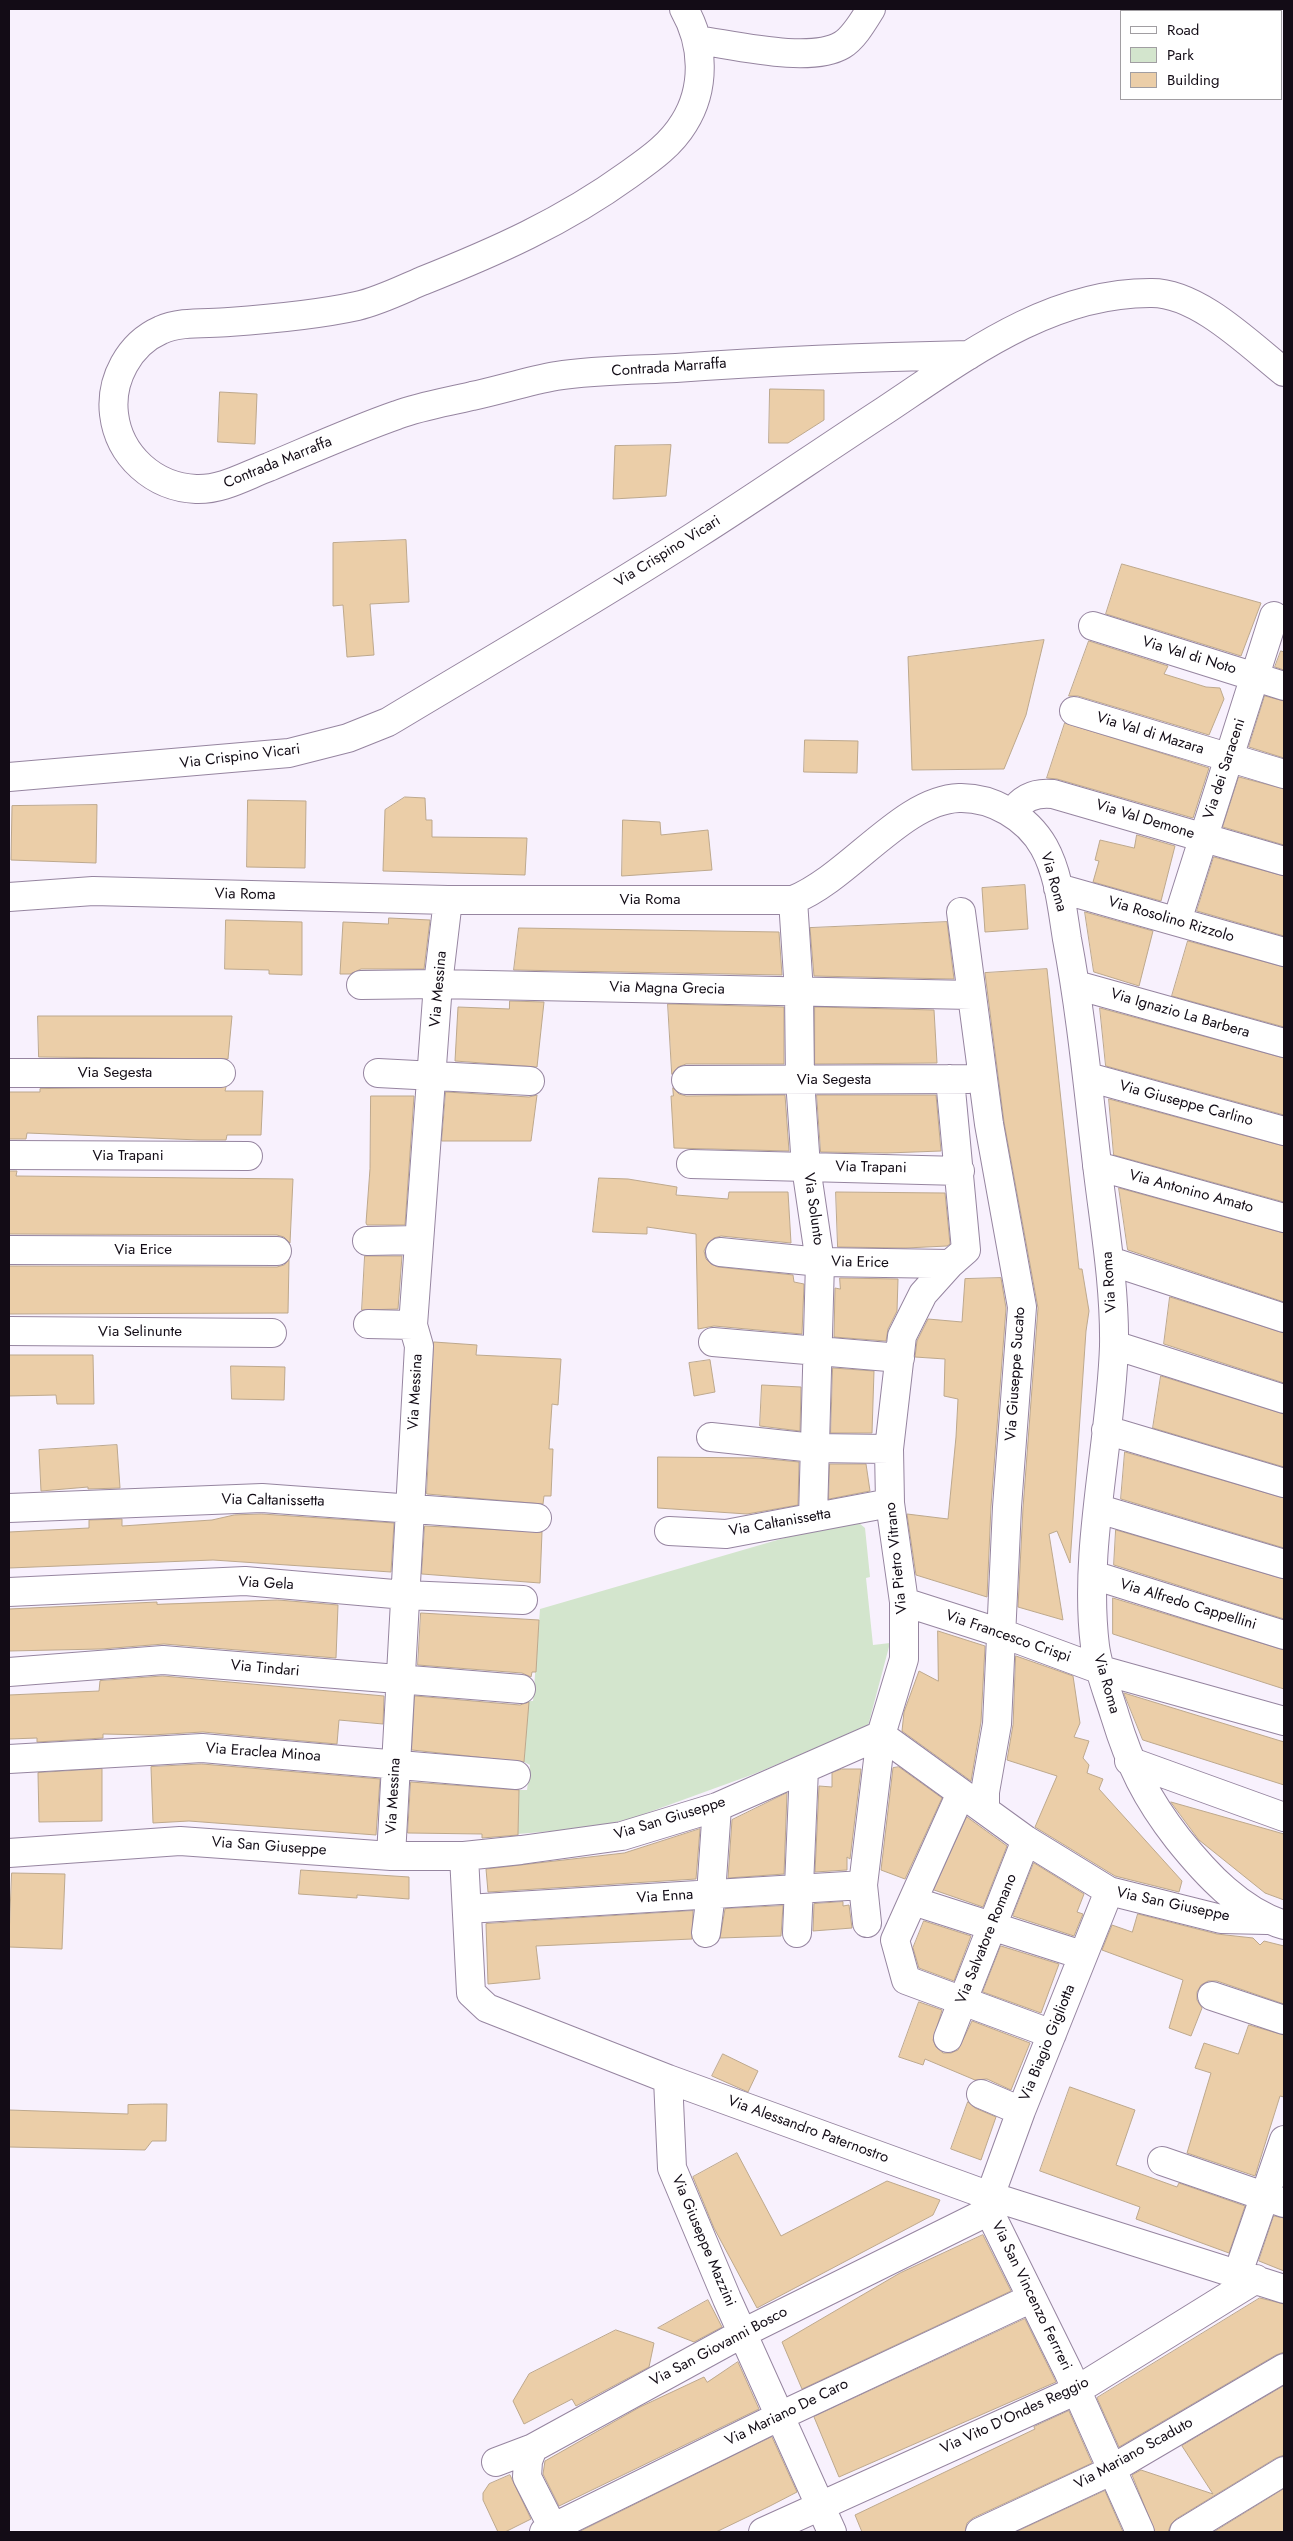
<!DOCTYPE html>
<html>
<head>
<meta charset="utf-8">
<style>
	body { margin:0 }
	#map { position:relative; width:1293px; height:2541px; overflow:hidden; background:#f8f1fd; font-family:Jost,sans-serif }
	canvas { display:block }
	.frame { position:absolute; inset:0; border:10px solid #130c16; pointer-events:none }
	.legend { position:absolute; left:1120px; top:10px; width:162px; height:90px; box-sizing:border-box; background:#fff; border:1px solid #a19ea2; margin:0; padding:6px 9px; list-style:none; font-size:15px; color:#130c16 }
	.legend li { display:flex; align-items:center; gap:10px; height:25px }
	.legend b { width:25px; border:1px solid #a19ea2 }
</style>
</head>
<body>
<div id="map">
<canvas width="1293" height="2541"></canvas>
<div class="frame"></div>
<ul class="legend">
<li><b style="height:6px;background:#fff"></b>Road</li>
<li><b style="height:14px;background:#d3e5cd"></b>Park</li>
<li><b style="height:14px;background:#ebcea8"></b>Building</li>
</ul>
</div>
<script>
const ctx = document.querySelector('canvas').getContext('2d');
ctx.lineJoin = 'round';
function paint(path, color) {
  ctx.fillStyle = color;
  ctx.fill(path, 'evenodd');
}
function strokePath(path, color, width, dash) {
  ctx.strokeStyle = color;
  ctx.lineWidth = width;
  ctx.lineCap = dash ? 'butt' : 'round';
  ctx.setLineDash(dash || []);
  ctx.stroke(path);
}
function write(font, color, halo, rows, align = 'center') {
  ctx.font = font + ' Jost,sans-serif';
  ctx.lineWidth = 4;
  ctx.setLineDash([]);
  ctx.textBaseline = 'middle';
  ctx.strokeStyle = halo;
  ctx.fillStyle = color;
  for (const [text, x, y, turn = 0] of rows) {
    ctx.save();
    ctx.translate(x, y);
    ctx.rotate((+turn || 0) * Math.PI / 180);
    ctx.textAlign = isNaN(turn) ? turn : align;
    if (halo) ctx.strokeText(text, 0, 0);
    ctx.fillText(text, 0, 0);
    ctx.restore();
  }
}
const green = new Path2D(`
	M 853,1518 L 865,1528 L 870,1577 L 866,1578 L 873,1645 L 890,1643 L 868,1726 L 754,1774 L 633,1818 L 589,1828 L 518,1834 L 519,1790 L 527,1790 L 530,1765 L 524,1762 L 528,1701 L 533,1701 L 540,1609 Z`);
const building = new Path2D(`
	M 770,389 L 824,390 L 824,420 L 788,443 L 769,443 Z
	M 220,392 L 257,394 L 255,444 L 218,442 Z
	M 671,445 L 666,496 L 613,499 L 615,446 Z
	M 406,540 L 409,602 L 370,604 L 374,655 L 347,657 L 343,605 L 333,606 L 333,543 Z
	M 1122,564 L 1261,603 L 1241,656 L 1106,614 Z
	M 1044,640 L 1026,715 L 1004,769 L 912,770 L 908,657 Z
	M 1089,641 L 1168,666 L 1164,674 L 1206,687 L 1220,688 L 1224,699 L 1209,735 L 1078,696 L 1069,696 Z
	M 1281,651 L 1284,652 L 1284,670 L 1275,667 Z
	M 1265,696 L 1284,701 L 1284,758 L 1249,747 Z
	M 1065,723 L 1209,768 L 1193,818 L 1057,779 L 1047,778 Z
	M 805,740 L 858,741 L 857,773 L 804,772 Z
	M 1239,777 L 1284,789 L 1284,845 L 1223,827 Z
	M 405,797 L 425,798 L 426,820 L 432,820 L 432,837 L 527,838 L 525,875 L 383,871 L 385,810 Z
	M 248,800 L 306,801 L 305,868 L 247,867 Z
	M 97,805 L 96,863 L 11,860 L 12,806 Z
	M 623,820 L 660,822 L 661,835 L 708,830 L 712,870 L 622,876 Z
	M 1137,835 L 1175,846 L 1161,901 L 1093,882 L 1099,861 L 1095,860 L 1100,840 L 1134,848 Z
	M 1214,857 L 1284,876 L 1284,936 L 1197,911 Z
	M 1025,885 L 1028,929 L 985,932 L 982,888 Z
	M 1085,912 L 1153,931 L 1139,986 L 1094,972 Z
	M 389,918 L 430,920 L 424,969 L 361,969 L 350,974 L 340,974 L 343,922 L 388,924 Z
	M 226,920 L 302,922 L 302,975 L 269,974 L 269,970 L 225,969 Z
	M 947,922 L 954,979 L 814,976 L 810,928 Z
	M 519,928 L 779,932 L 782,975 L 514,970 Z
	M 1188,941 L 1284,967 L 1284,1027 L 1172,996 Z
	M 1047,969 L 1079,1269 L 1082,1269 L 1089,1311 L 1086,1331 L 1070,1563 L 1057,1531 L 1049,1534 L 1063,1620 L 1018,1607 L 1023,1508 L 1038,1308 L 1004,1122 L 985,973 Z
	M 510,1001 L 544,1002 L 537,1067 L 455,1061 L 458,1007 L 509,1009 Z
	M 668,1004 L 784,1007 L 784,1064 L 686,1064 L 678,1067 L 672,1074 Z
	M 815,1007 L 934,1010 L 937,1063 L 815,1064 Z
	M 1100,1008 L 1284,1058 L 1284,1115 L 1106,1066 Z
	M 38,1016 L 232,1016 L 228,1059 L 39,1057 Z
	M 226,1087 L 225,1091 L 263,1091 L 261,1135 L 227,1135 L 226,1140 L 199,1140 L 27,1133 L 26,1139 L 9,1139 L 9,1092 L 40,1092 L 40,1089 Z
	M 673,1088 L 679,1094 L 686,1096 L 785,1095 L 789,1151 L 674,1148 L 671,1096 L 673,1096 Z
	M 446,1092 L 529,1097 L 537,1095 L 531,1141 L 442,1141 Z
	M 817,1095 L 936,1095 L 941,1151 L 887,1153 L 821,1152 Z
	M 371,1096 L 414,1096 L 405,1225 L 367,1225 L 366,1223 L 370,1169 Z
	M 1109,1099 L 1284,1146 L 1284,1202 L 1114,1155 Z
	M 9,1171 L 17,1171 L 16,1176 L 293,1179 L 290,1243 L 284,1237 L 277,1235 L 9,1234 Z
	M 599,1178 L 628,1179 L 677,1187 L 676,1195 L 728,1199 L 729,1192 L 788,1192 L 791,1243 L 721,1236 L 714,1238 L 708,1243 L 704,1251 L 706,1259 L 711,1264 L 718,1267 L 793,1275 L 794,1282 L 804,1284 L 802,1334 L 714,1326 L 698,1329 L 696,1234 L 647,1227 L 647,1234 L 593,1232 Z
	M 1119,1188 L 1284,1233 L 1284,1302 L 1128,1250 Z
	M 836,1192 L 945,1193 L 950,1244 L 947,1246 L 906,1248 L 838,1247 Z
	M 365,1256 L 402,1256 L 398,1309 L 362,1310 Z
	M 289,1260 L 288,1313 L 9,1314 L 9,1266 L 277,1267 L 284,1265 Z
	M 840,1278 L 898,1279 L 897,1311 L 888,1329 L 886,1341 L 834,1337 L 835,1288 L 840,1289 Z
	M 1001,1278 L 1006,1308 L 991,1506 L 987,1597 L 916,1575 L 907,1514 L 948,1519 L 956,1437 L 958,1399 L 944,1396 L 945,1359 L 915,1357 L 917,1341 L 928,1319 L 962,1322 L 965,1279 Z
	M 1170,1297 L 1284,1333 L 1284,1383 L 1164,1344 Z
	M 434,1342 L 477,1345 L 476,1355 L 561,1359 L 558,1405 L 552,1404 L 549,1449 L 553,1449 L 551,1496 L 544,1496 L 543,1504 L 427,1494 Z
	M 9,1355 L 93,1355 L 94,1404 L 57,1404 L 56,1395 L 9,1396 Z
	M 710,1360 L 715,1392 L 694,1396 L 689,1363 Z
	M 231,1366 L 285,1367 L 284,1400 L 232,1399 Z
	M 833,1368 L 874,1371 L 872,1433 L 831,1433 Z
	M 1161,1376 L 1284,1414 L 1284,1467 L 1153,1428 Z
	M 762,1385 L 801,1387 L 800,1431 L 760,1426 Z
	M 117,1445 L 120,1488 L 88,1489 L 88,1487 L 41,1491 L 39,1450 Z
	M 1125,1452 L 1284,1498 L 1284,1548 L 1121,1499 Z
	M 658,1457 L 758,1458 L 799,1462 L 798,1505 L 747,1514 L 658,1508 Z
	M 830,1464 L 866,1464 L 870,1491 L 829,1499 Z
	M 262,1514 L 394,1523 L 391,1572 L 213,1560 L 9,1568 L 9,1532 L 89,1528 L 89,1520 L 122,1519 L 122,1526 L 212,1520 L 234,1515 Z
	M 425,1526 L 542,1532 L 540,1583 L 422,1574 Z
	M 1116,1530 L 1284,1579 L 1284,1619 L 1114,1565 Z
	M 1113,1598 L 1284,1650 L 1284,1689 L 1113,1634 Z
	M 278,1600 L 338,1605 L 336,1658 L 164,1644 L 101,1649 L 9,1651 L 9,1609 L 157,1602 L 157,1604 Z
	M 421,1613 L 539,1620 L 536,1672 L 532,1672 L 531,1677 L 522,1673 L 418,1665 Z
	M 938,1631 L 985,1646 L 981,1722 L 971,1781 L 902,1731 L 904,1712 L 919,1671 L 938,1681 Z
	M 1016,1656 L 1073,1676 L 1080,1723 L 1074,1737 L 1089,1741 L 1083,1758 L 1089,1765 L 1087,1773 L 1103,1779 L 1099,1789 L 1182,1881 L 1179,1892 L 1115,1876 L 1035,1827 L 1057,1776 L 1007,1760 L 1013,1725 Z
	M 163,1676 L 384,1696 L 383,1724 L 339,1720 L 337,1744 L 203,1732 L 151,1735 L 103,1734 L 103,1738 L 37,1742 L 37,1738 L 9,1739 L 9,1695 L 99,1691 L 100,1681 Z
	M 1124,1693 L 1284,1742 L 1284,1785 L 1143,1740 Z
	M 415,1696 L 520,1705 L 529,1702 L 524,1762 L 412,1750 Z
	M 202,1764 L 380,1779 L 376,1835 L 189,1821 L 153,1823 L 151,1767 Z
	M 899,1767 L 942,1798 L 905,1879 L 881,1870 L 893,1768 Z
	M 102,1769 L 102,1821 L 39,1822 L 38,1773 Z
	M 842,1769 L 861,1769 L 850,1859 L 847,1857 L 847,1870 L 815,1872 L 819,1786 L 832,1787 L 832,1773 Z
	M 411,1782 L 519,1790 L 518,1835 L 482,1838 L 482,1834 L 408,1833 Z
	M 787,1793 L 784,1874 L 728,1878 L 732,1820 Z
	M 1171,1802 L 1284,1834 L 1284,1900 L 1265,1893 L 1199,1840 Z
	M 967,1817 L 1007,1846 L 983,1907 L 934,1890 Z
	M 700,1829 L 696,1879 L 488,1892 L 486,1869 L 624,1853 Z
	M 1034,1863 L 1084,1894 L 1077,1912 L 1083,1914 L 1074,1936 L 1013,1916 Z
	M 301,1870 L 409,1877 L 409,1899 L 357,1895 L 357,1898 L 299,1894 Z
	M 12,1873 L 65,1874 L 62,1949 L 9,1947 Z
	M 843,1902 L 843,1906 L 849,1905 L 852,1928 L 813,1931 L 814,1904 Z
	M 783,1906 L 781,1936 L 720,1938 L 725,1909 Z
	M 693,1911 L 692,1939 L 536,1946 L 540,1979 L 488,1984 L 486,1924 Z
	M 1138,1914 L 1217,1934 L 1253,1938 L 1260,1945 L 1264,1941 L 1284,1946 L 1284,2004 L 1217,1981 L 1208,1981 L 1201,1985 L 1197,1992 L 1197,2000 L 1202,2008 L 1191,2036 L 1169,2028 L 1183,1980 L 1102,1950 L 1112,1925 L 1132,1932 Z
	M 924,1921 L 971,1936 L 954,1981 L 919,1968 L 913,1948 Z
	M 1001,1946 L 1059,1964 L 1041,2013 L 983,1992 Z
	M 919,2002 L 942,2010 L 933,2040 L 936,2047 L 943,2053 L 951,2053 L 958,2050 L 972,2021 L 1030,2043 L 1011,2090 L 987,2079 L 975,2080 L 925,2059 L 923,2065 L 899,2057 Z
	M 1249,2025 L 1284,2035 L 1284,2097 L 1280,2096 L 1255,2176 L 1187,2153 L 1211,2073 L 1195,2068 L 1204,2043 L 1238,2054 Z
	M 723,2054 L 758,2071 L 748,2092 L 712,2076 Z
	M 1070,2087 L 1135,2110 L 1116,2165 L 1177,2187 L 1179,2183 L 1245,2206 L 1229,2253 L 1136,2219 L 1140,2207 L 1040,2171 Z
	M 968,2102 L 975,2108 L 996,2117 L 981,2160 L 951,2149 Z
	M 153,2104 L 167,2104 L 166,2141 L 152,2141 L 145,2150 L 9,2147 L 9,2110 L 128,2114 L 128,2105 Z
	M 737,2153 L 781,2236 L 887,2181 L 940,2200 L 933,2215 L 757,2308 L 714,2228 L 693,2177 Z
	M 1274,2216 L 1284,2218 L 1284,2271 L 1259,2261 Z
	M 983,2235 L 1011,2291 L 802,2389 L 782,2342 L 900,2273 Z
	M 1260,2298 L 1284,2304 L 1284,2352 L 1276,2355 L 1119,2447 L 1097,2398 Z
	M 708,2300 L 722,2327 L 694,2342 L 658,2328 Z
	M 1025,2319 L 1056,2382 L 839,2477 L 814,2417 Z
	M 616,2330 L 654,2343 L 649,2367 L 576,2406 L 572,2399 L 524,2424 L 513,2401 L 529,2374 Z
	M 738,2362 L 759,2409 L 559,2506 L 543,2474 L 545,2461 L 640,2407 L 704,2377 L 707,2382 Z
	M 1284,2386 L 1284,2455 L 1276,2458 L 1176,2519 L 1171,2524 L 1168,2532 L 1155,2532 L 1132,2475 L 1141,2470 L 1213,2494 L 1182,2446 Z
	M 1069,2411 L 1092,2463 L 973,2518 L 967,2523 L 965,2532 L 862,2532 L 855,2515 L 1035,2429 L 1034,2427 Z
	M 772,2437 L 797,2492 L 770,2506 L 716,2532 L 579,2532 Z
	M 510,2475 L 531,2519 L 505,2532 L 498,2532 L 483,2500 L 483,2493 L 489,2484 Z
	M 1284,2489 L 1284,2532 L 1214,2532 Z
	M 1105,2491 L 1123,2532 L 1016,2532 Z`);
const minor = new Path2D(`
	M 684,9 C 704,44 706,88 684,123 C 670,146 649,160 628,175 C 563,222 495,252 422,281 C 401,290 379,301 357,306 C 316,315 271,319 229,322 C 208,324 180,321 161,330 C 129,344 110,380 114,414 C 119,456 154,487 196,489 C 222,490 245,476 269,467 C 312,449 354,430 397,415 C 421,406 447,402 472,396 C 500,390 528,381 556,376 C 595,370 637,370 676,368 C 774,361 871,357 969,355
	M 697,40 C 734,45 810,64 842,45 C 854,38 864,20 871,9
	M 1093,626 L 1284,686
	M 1074,711 L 1284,774
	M 9,777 L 289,753 L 348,738 L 388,722 C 491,660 595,600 696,535 C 759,495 821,452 884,411 C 965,357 1050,292 1152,293 C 1198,293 1249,344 1284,372
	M 1012,813 C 1022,798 1035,792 1053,794 L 1284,861
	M 1058,888 L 1284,952
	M 9,897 L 93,891 L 448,900 L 793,900 C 850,877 902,800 959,798 C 992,797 1027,817 1044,847 C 1059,874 1062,908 1067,939 C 1081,1013 1088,1088 1097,1164 C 1104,1224 1115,1285 1114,1346 C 1111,1443 1083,1550 1095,1646 C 1098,1669 1108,1693 1115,1716 C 1130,1765 1146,1798 1178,1839 C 1206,1874 1240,1911 1284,1925
	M 793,900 L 799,992 L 800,1080 L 806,1167 L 820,1262 L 813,1517
	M 961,912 L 989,1124 L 1022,1307 L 1007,1507 L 997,1724 L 985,1792 L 985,1810
	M 1177,921 L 1274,616
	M 361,985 L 438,984 L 972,995
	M 1076,985 L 1284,1043
	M 9,1073 L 221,1073
	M 378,1073 L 530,1081
	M 1088,1077 L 1284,1131
	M 686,1080 L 969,1079
	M 9,1155 L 248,1156
	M 691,1164 L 960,1171
	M 1097,1166 L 1284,1218
	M 367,1241 L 419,1240
	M 9,1250 L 277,1251
	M 720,1252 L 820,1262 L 950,1264 L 966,1250 L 950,1079
	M 1110,1261 L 1284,1318
	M 368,1324 L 413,1325
	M 9,1331 L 272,1333
	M 713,1342 L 900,1358
	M 1114,1345 L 1284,1399
	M 1106,1430 L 1284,1483
	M 711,1437 L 814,1448 L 889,1449
	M 9,1508 L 262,1498 L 537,1518
	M 1099,1509 L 1284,1564
	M 669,1531 L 726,1534 L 890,1503
	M 1093,1575 L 1284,1635
	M 9,1592 L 245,1581 L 405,1595 L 523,1600
	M 904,1602 L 1001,1633 L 1101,1670 L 1284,1721
	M 9,1672 L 163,1660 L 521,1689
	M 9,1759 L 202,1748 L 516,1775
	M 1129,1761 L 1284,1817
	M 961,1793 L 895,1940 L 906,1980 L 1052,2034
	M 9,1853 L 180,1841 L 391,1856 L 464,1856 L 521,1850 L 622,1836 L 717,1807 L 881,1735 L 1026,1840 L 1109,1891 L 1221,1919 L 1267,1920
	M 391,1856 L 419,1346 L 413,1325 L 438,984 L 448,900
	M 464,1856 L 471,1993 L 487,2008 L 668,2079 L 990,2196 L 1284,2289
	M 1109,1891 L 1021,2111 L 990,2196 L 989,2211 L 1068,2371 L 1140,2532
	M 913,1901 L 1082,1955
	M 467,1909 L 863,1885
	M 867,1923 L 863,1885 L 881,1735 L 904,1659 L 904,1602 L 890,1503 L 889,1449 L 902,1336 L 923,1294 L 950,1264
	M 706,1933 L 711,1894 L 717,1807
	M 797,1933 L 804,1769
	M 1212,1996 L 1284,2020
	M 948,2038 L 1026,1840
	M 668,2079 L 672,2168 L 727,2299 L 832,2532
	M 981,2094 L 1021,2111
	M 1162,2161 L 1284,2203
	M 1238,2273 L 1284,2140
	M 533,2448 L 528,2461 L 527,2477 L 555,2532
	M 496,2462 L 533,2448 L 743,2333 L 989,2211
	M 544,2532 L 780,2416 L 1032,2298
	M 763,2532 L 1077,2390 L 1256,2279
	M 980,2532 L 1100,2476 L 1284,2368
	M 1184,2532 L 1284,2471`);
const streetNames = [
	["Contrada Marraffa",669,368,-4],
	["Contrada Marraffa",278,463,-22],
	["Via Crispino Vicari",668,552,-32],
	["Via Val di Noto",1189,656,17],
	["Via Val di Mazara",1150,734,17],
	["Via Crispino Vicari",240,757,-7],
	["Via dei Saraceni",1225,769,-72],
	["Via Val Demone",1145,820,17],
	["Via Roma",1053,882,74],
	["Via Roma",245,895,1],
	["Via Roma",650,900],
	["Via Rosolino Rizzolo",1171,920,16],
	["Via Messina",439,989,-85],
	["Via Magna Grecia",667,989,1],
	["Via Ignazio La Barbera",1180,1014,16],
	["Via Segesta",115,1073],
	["Via Segesta",834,1080],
	["Via Giuseppe Carlino",1186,1104,15],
	["Via Trapani",128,1156],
	["Via Trapani",871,1168,1],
	["Via Antonino Amato",1191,1192,15],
	["Via Solunto",813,1209,82],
	["Via Erice",143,1250],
	["Via Erice",860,1263,1],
	["Via Roma",1110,1282,-94],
	["Via Selinunte",140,1332],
	["Via Giuseppe Sucato",1016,1374,-86],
	["Via Messina",416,1392,-87],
	["Via Caltanissetta",273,1501,1],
	["Via Caltanissetta",780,1523,-10],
	["Via Pietro Vitrano",897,1558,-96],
	["Via Gela",266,1584,3],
	["Via Alfredo Cappellini",1188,1605,17],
	["Via Francesco Crispi",1008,1637,19],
	["Via Tindari",265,1669,5],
	["Via Roma",1106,1684,74],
	["Via Eraclea Minoa",263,1753,4],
	["Via Messina",394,1796,-87],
	["Via San Giuseppe",670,1819,-17],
	["Via San Giuseppe",269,1847,4],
	["Via Enna",665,1897,-4],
	["Via San Giuseppe",1173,1905,12],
	["Via Salvatore Romano",987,1939,-68],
	["Via Biagio Gigliotta",1048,2043,-68],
	["Via Alessandro Paternostro",808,2130,20],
	["Via Giuseppe Mazzini",703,2241,67],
	["Via San Vincenzo Ferrreri",1031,2296,64],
	["Via San Giovanni Bosco",719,2347,-28],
	["Via Mariano De Caro",787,2413,-26],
	["Via Vito D'Ondes Reggio",1015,2416,-25],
	["Via Mariano Scaduto",1134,2454,-29]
];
paint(green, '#d3e5cd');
paint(building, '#ebcea8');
strokePath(building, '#bda88d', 1);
strokePath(minor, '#9685a0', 30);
strokePath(minor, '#fff', 28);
write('15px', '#130c16', '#fff', streetNames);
</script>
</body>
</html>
